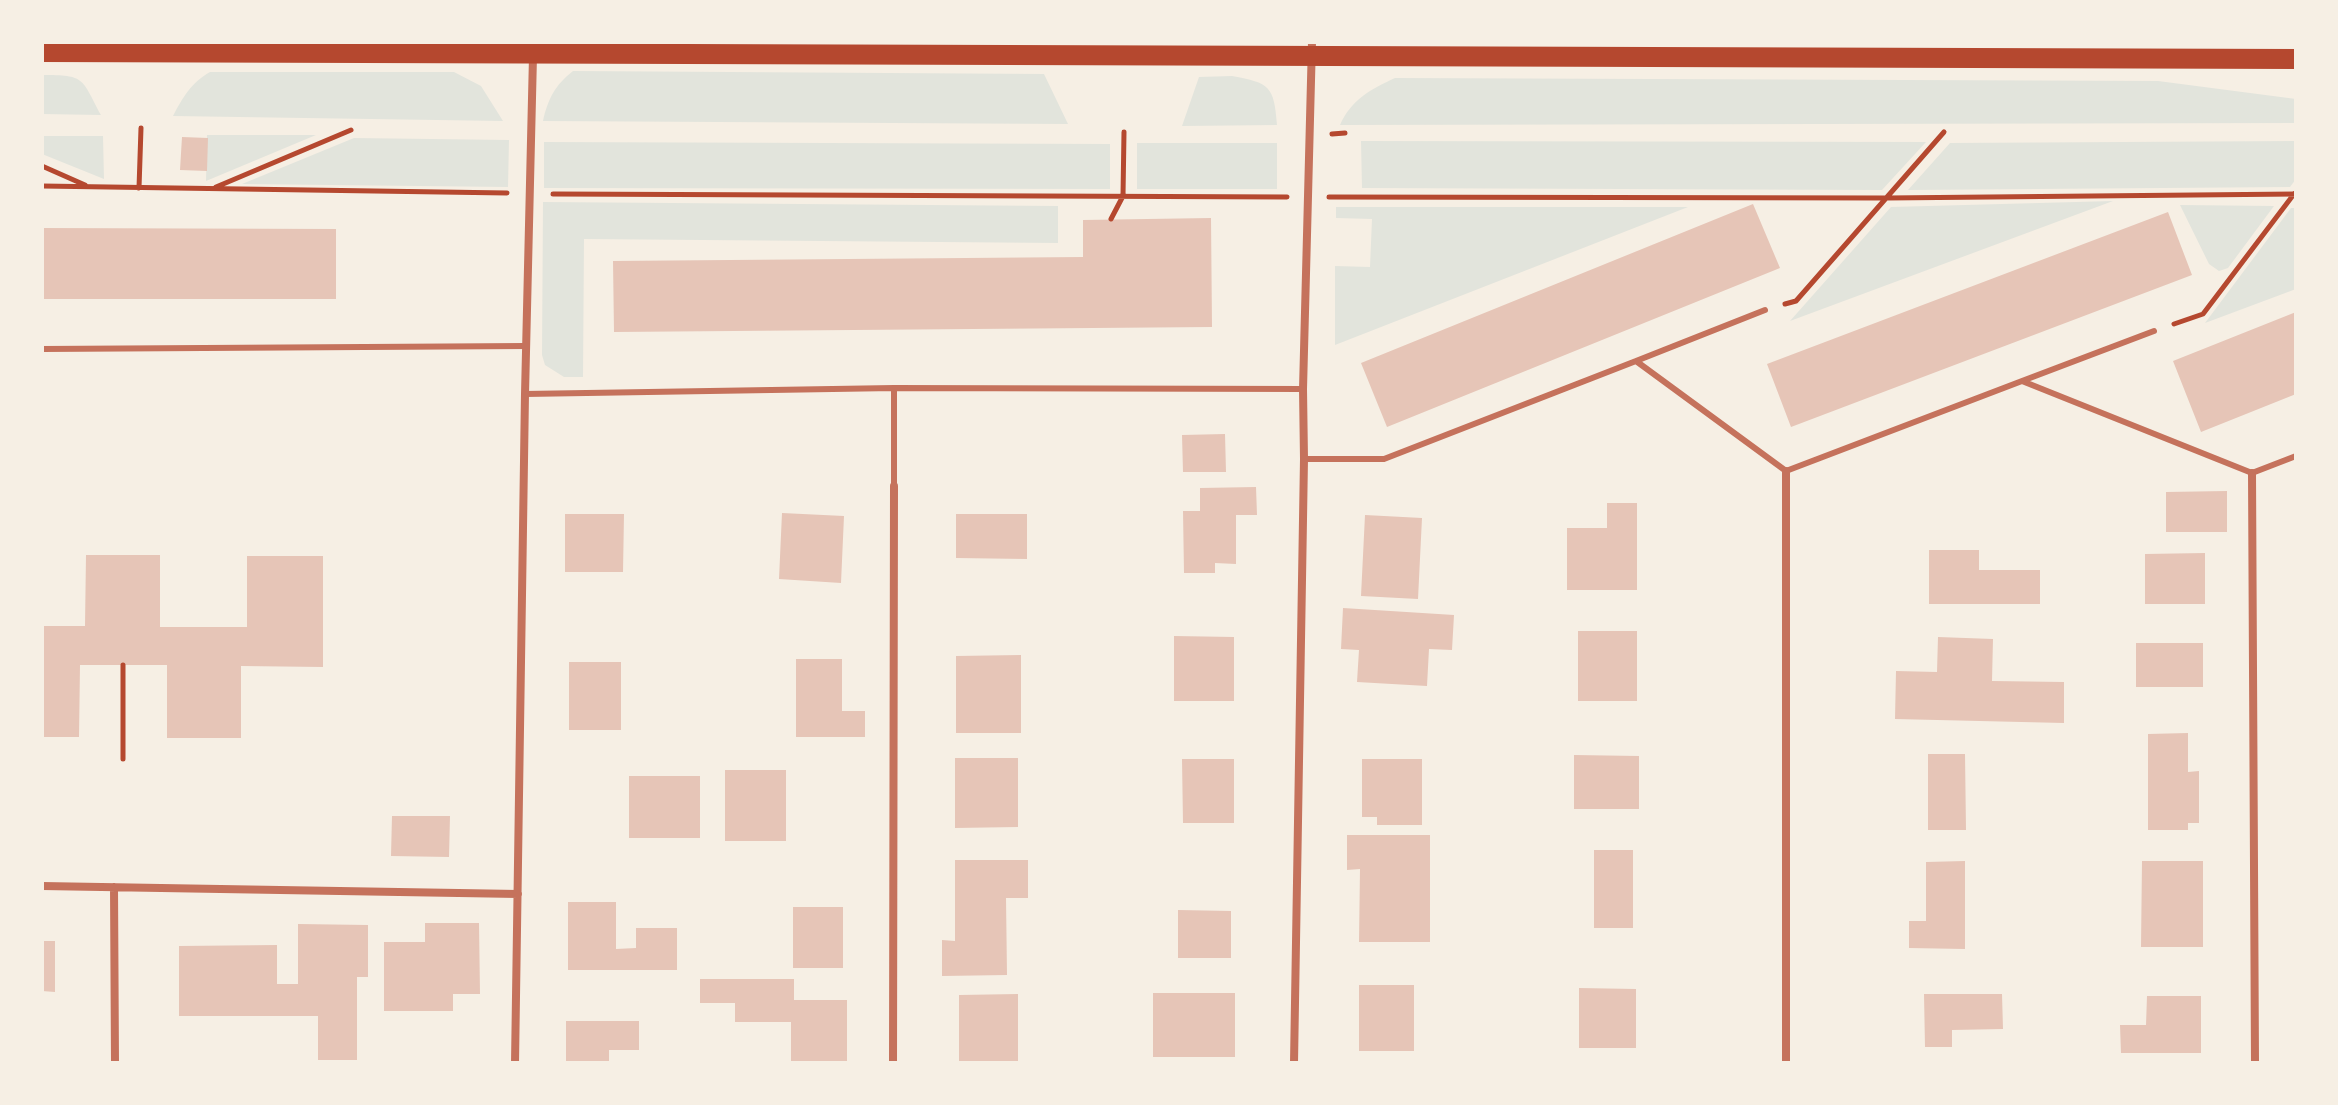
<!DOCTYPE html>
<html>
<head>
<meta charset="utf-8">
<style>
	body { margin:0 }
	#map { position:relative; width:2338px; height:1105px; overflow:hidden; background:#f6efe4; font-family:Mulish,sans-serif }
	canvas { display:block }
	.frame { position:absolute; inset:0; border:44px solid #f6efe4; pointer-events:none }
</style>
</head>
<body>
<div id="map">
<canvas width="2338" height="1105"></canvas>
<div class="frame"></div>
</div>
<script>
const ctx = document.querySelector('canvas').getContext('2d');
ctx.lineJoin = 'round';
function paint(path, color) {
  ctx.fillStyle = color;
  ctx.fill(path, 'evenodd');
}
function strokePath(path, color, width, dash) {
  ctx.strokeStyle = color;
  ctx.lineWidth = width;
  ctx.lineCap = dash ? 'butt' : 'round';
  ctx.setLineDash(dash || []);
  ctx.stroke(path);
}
const green = new Path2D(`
	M 573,71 L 1044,74 L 1068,124 L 543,121 C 548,99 555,85 573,71 Z
	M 210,72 L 454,72 L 481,86 L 503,121 L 173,116 C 183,97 191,83 210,72 Z
	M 42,75 C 86,75 81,78 101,115 L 42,114 Z
	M 1232,76 C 1270,83 1274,86 1277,125 L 1182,126 L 1199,77 Z
	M 1395,78 L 2158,81 L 2296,99 L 2296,123 L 1340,125 C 1351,100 1371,89 1395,78 Z
	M 207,135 L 316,135 L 206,181 Z
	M 42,136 L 103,136 L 104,179 L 42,154 Z
	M 354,138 L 509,140 L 508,187 L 242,184 Z
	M 1361,141 L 1926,142 L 1882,190 L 1362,188 Z
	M 2296,141 L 2296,179 L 2290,187 L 1908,190 L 1950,143 Z
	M 544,142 L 1110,144 L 1110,189 L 544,188 Z
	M 1137,143 L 1277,143 L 1277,189 L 1137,189 Z
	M 2113,201 L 1790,321 L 1891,207 Z
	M 543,202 L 1058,206 L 1058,243 L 584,239 L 583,377 L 564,377 L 545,365 L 542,355 Z
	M 2180,205 L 2274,206 L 2228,268 L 2219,271 L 2209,264 Z
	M 1336,207 L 1688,207 L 1335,345 L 1335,266 L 1370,267 L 1372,219 L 1336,218 Z
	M 2291,208 L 2296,208 L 2296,289 L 2205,323 Z`);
const building = new Path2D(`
	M 182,137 L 208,138 L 207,171 L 180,170 Z
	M 1753,204 L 1780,268 L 1387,427 L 1361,363 Z
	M 2168,212 L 2192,275 L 1791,427 L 1767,364 Z
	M 1211,218 L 1212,327 L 614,332 L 613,261 L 1083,257 L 1083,220 Z
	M 42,228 L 336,229 L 336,299 L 42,299 Z
	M 2296,312 L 2296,394 L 2201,432 L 2173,361 Z
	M 1225,434 L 1226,472 L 1183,472 L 1182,435 Z
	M 1256,487 L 1257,515 L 1236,515 L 1236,564 L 1215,563 L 1215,573 L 1184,573 L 1183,511 L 1200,511 L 1200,488 Z
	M 2227,491 L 2227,532 L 2166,532 L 2166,492 Z
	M 1607,503 L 1637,503 L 1637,590 L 1567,590 L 1567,528 L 1607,528 Z
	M 782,513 L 844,516 L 841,583 L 779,579 Z
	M 565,514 L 624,514 L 623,572 L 565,572 Z
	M 956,514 L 1027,514 L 1027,559 L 956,558 Z
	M 1365,515 L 1422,518 L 1418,599 L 1361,596 Z
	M 1929,550 L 1979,550 L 1979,570 L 2040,570 L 2040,604 L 1929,604 Z
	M 2205,553 L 2205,604 L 2145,604 L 2145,554 Z
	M 86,555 L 160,555 L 160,627 L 247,627 L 247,556 L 323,556 L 323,667 L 241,666 L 241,738 L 167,738 L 167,665 L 80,665 L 79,737 L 42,737 L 42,626 L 85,626 Z
	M 1343,608 L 1454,615 L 1452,650 L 1429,649 L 1427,686 L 1357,682 L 1359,650 L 1341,649 Z
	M 1578,631 L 1637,631 L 1637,701 L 1578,701 Z
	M 1174,636 L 1234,637 L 1234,701 L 1174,701 Z
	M 1938,637 L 1993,639 L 1992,681 L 2064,682 L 2064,723 L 1895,719 L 1896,671 L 1937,672 Z
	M 2136,643 L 2203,643 L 2203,687 L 2136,687 Z
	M 1021,655 L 1021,733 L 956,733 L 956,656 Z
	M 796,659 L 842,659 L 842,711 L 865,711 L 865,737 L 796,737 Z
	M 569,662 L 621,662 L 621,730 L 569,730 Z
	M 2188,733 L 2188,772 L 2199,771 L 2199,823 L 2188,823 L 2188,830 L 2148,830 L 2148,734 Z
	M 1928,754 L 1965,754 L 1966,830 L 1928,830 Z
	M 1574,755 L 1639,756 L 1639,809 L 1574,809 Z
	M 955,758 L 1018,758 L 1018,827 L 955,828 Z
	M 1182,759 L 1234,759 L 1234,823 L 1183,823 Z
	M 1362,759 L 1422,759 L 1422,825 L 1377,825 L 1377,817 L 1362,817 Z
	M 725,770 L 786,770 L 786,841 L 725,841 Z
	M 629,776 L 700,776 L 700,838 L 629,838 Z
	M 392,816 L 450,816 L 449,857 L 391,856 Z
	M 1347,835 L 1430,835 L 1430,942 L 1359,942 L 1360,869 L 1347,870 Z
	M 1594,850 L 1633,850 L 1633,928 L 1594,928 Z
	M 955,860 L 1028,860 L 1028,898 L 1006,898 L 1007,975 L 942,976 L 942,940 L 955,941 Z
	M 1965,861 L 1965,949 L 1909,948 L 1909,921 L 1926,921 L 1926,862 Z
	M 2142,861 L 2203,861 L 2203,947 L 2141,947 Z
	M 568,902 L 616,902 L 616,949 L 636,948 L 636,928 L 677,928 L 677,970 L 568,970 Z
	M 793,907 L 843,907 L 843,968 L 793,968 Z
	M 1178,910 L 1231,911 L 1231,958 L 1178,958 Z
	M 425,923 L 479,923 L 480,994 L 453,994 L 453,1011 L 384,1011 L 384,942 L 425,942 Z
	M 298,924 L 368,925 L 368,977 L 357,977 L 357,1060 L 318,1060 L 318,1016 L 179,1016 L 179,946 L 277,945 L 277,984 L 298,984 Z
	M 42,941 L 55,941 L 55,992 L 42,991 Z
	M 700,979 L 794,979 L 794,1000 L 847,1000 L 847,1063 L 791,1063 L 791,1022 L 735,1022 L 735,1003 L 700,1003 Z
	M 1359,985 L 1414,985 L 1414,1051 L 1359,1051 Z
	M 1579,988 L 1636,989 L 1636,1048 L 1579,1048 Z
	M 1153,993 L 1235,993 L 1235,1057 L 1153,1057 Z
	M 1018,994 L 1018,1063 L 959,1063 L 959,995 Z
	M 1924,994 L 2002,994 L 2003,1029 L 1952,1030 L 1952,1047 L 1925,1047 Z
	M 2147,996 L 2201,996 L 2201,1053 L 2121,1053 L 2120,1025 L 2146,1025 Z
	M 566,1021 L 639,1021 L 639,1050 L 609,1050 L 609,1063 L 566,1063 Z`);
const path = new Path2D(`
	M 1332,134 L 1345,133
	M 42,166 L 85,185
	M 42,186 L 507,193
	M 216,187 L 351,130
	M 139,188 L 141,128
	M 553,194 L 1287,197
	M 1329,197 L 1887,198 L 2296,194
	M 1111,219 L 1123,196 L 1124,132
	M 1785,304 L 1796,301 L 1944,132
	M 2174,324 L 2203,314 L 2294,194
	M 123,759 L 123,665`);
const service = new Path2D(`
	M 42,349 L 526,346
	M 1636,361 L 1765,310
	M 2022,381 L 2154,331
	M 525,394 L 894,388 L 1303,389
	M 1304,459 L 1384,459 L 1636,361 L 1786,471 L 2022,381 L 2252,473 L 2296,456
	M 894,486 L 894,388`);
const minor = new Path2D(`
	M 1786,471 L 1786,1063
	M 2252,473 L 2255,1063
	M 42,886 L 518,894
	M 114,887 L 115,1063
	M 515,1063 L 525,394 L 533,56
	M 893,1063 L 894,486
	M 1294,1063 L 1304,459 L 1303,389 L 1312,42`);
const primary = new Path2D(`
	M 42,52 L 2296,59`);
paint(green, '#e2e4dc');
paint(building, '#e6c5b7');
strokePath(path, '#b5482f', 5);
strokePath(service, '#c5725c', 6);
strokePath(minor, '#c5725c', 8);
strokePath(primary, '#b5482f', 20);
</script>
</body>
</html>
